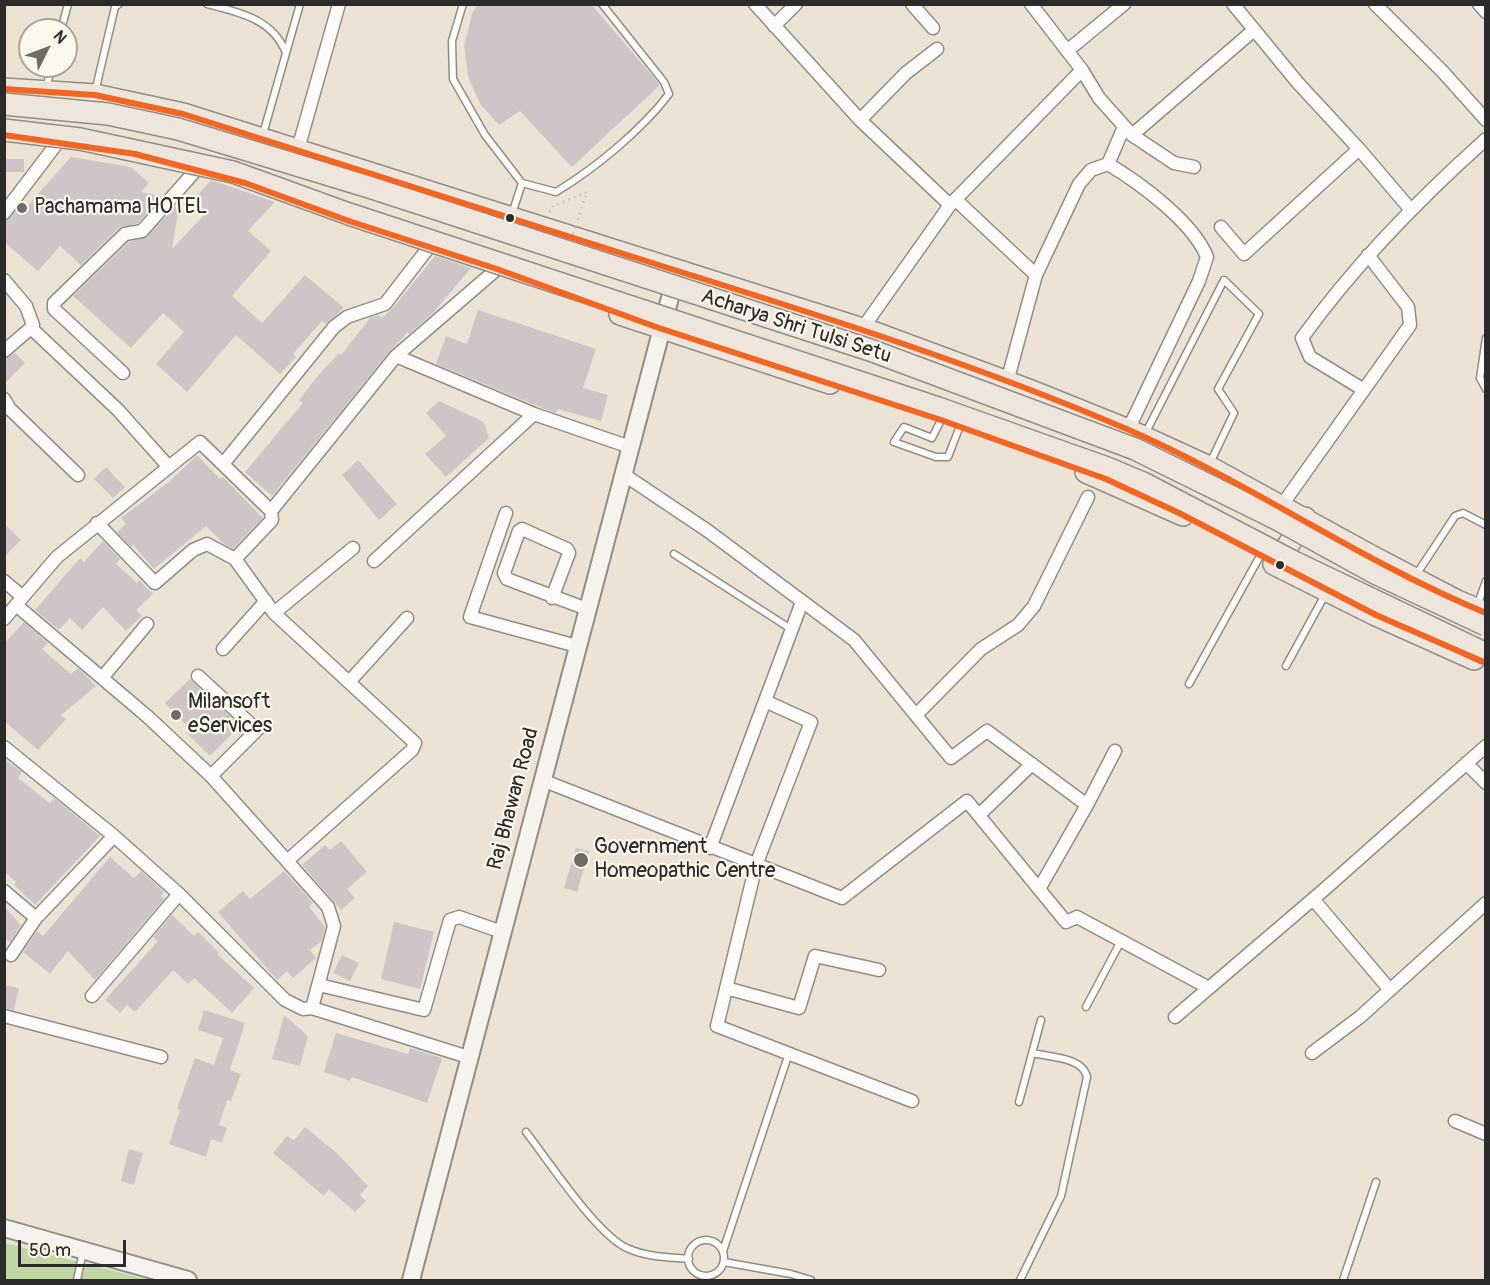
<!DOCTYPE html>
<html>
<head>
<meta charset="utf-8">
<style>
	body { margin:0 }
	#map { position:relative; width:1490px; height:1285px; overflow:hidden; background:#ece3d5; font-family:Pangolin,sans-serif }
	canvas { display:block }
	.frame { position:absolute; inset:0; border:6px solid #2b2b2b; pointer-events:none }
	.north { position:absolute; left:18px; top:18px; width:60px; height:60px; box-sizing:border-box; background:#fbf7ec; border:2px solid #a8a59f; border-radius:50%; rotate:48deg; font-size:16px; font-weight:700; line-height:24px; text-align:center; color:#2b2b2b }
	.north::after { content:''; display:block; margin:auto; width:21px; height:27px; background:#6f6b66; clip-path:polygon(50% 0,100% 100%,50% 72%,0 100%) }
	.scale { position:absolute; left:18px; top:1240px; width:108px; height:27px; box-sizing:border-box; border:3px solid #2b2b2b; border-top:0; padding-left:8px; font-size:18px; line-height:21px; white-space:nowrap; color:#2b2b2b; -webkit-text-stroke:4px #fbf7ec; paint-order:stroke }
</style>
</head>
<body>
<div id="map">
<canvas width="1490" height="1285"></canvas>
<div class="frame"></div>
<div class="north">N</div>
<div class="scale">50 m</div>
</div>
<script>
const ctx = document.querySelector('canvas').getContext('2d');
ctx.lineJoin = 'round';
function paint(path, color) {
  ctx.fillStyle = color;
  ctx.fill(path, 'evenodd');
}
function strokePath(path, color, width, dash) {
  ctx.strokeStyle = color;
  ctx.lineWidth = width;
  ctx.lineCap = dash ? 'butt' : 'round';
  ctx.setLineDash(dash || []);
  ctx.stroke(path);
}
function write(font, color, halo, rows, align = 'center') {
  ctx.font = font + ' Pangolin,sans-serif';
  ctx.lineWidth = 4.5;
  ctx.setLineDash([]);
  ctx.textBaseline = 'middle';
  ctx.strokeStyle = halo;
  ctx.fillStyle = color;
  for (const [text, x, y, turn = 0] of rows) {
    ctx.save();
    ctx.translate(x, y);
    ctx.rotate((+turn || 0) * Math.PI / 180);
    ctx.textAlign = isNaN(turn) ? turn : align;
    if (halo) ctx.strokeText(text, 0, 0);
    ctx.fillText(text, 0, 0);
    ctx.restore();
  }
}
const green = new Path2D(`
	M 5,1243 L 149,1280 L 5,1280 Z`);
const building = new Path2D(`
	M 478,4 L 591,4 L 660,85 L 572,167 L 520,111 L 499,125 L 480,104 L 468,76 L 464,46 L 472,13 Z
	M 71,157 L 131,167 L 149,183 L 141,192 L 162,196 L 138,223 L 119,228 L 81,265 L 60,246 L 38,271 L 4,242 L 4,221 L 17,209 L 21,213 Z
	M 4,159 L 24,159 L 24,172 L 4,172 Z
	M 211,180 L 275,202 L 248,231 L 271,251 L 232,296 L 262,323 L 305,275 L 344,308 L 326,324 L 322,321 L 293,354 L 296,357 L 280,374 L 236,335 L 187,392 L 156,364 L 184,332 L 163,313 L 131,348 L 73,296 L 129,242 L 148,236 L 180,201 L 172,249 L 204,215 L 194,200 Z
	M 435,256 L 471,268 L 433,313 L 409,334 L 408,332 L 390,351 L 272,496 L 245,472 L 303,403 L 299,400 L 316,378 L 339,353 L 341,355 L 370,318 L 378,315 L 382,318 L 392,309 Z
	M 478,310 L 596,349 L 583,388 L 608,395 L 601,421 L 558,409 L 556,413 L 537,406 L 436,364 L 446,336 L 467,344 Z
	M 15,353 L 25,363 L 4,384 L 4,359 Z
	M 439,401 L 484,422 L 489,438 L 446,477 L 425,454 L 446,436 L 426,413 Z
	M 197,455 L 220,479 L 223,477 L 263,518 L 233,549 L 223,543 L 206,526 L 154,569 L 133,545 L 131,547 L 117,532 L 126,524 L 121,518 L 170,481 Z
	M 358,460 L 397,504 L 379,520 L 342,475 Z
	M 106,467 L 125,487 L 113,498 L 94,479 Z
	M 4,524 L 21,540 L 4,557 Z
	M 103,541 L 120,559 L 116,564 L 137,583 L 139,580 L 153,594 L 136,610 L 142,616 L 126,631 L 103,607 L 82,630 L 70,618 L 59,630 L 35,610 L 80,558 L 84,562 Z
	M 24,622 L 48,643 L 42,649 L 71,674 L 78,668 L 96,686 L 61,715 L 66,719 L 38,750 L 4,721 L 4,644 Z
	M 190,679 L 245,730 L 240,736 L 235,731 L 210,756 L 186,732 L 190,729 L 165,703 Z
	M 4,759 L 22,772 L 18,778 L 50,803 L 54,798 L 100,836 L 35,905 L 14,885 L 16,882 L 4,871 Z
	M 341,841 L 367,872 L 347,889 L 355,898 L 341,910 L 302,865 L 325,845 L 330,850 Z
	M 576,848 L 589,851 L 577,892 L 564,888 Z
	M 110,857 L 134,878 L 141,871 L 164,892 L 161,896 L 164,899 L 95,980 L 68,951 L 50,974 L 23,952 L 37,931 L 43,936 Z
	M 284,871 L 313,903 L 309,907 L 325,927 L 322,941 L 310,950 L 316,958 L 293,978 L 287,971 L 277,980 L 218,912 L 243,891 L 250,899 Z
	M 4,907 L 21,925 L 10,942 L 4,938 Z
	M 172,915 L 194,936 L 198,932 L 219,953 L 217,954 L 254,988 L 232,1013 L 194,978 L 188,984 L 173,970 L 135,1012 L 127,1005 L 120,1013 L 105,1000 L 158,941 L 153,937 Z
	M 394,922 L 434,932 L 420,989 L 381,979 Z
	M 342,955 L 359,963 L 350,981 L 333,973 Z
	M 4,985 L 19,988 L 14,1010 L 4,1008 Z
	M 204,1010 L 245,1023 L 230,1070 L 241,1074 L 231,1101 L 227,1100 L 219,1125 L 227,1128 L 222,1143 L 211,1139 L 206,1157 L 169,1144 L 180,1110 L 177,1109 L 195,1058 L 214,1065 L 223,1038 L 198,1030 Z
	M 284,1015 L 308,1036 L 300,1066 L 272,1059 Z
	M 336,1033 L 408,1054 L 410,1048 L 442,1058 L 427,1103 L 352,1077 L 350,1081 L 324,1072 Z
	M 305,1127 L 337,1153 L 368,1186 L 360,1195 L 366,1201 L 355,1212 L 329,1189 L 324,1196 L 273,1153 L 287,1136 L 294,1140 Z
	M 129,1149 L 143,1153 L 134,1185 L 121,1181 Z`);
const path = new Path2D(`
	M 550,212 L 551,207 L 587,192 L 577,222`);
const lane = new Path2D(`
	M 207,4 C 239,12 273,19 286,53
	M 463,4 L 452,41 L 453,79 L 485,135 L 522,183 L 556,192 C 594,169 642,130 669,94 L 664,82 L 602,4
	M 61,30 L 68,4
	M 46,88 L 52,66
	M 95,92 L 115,7 L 119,4
	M 263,134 L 300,4
	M 512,214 L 522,183
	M 1486,338 L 1480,378 L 1486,389
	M 941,420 L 932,438 L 904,427 L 894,442 L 936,457 L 948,457 L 960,426
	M 1145,434 L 1224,280 L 1259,314 L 1218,389 L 1234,413 L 1210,463
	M 674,554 L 791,629
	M 1416,575 L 1455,516 L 1463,513 L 1486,525
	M 1477,606 L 1486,581
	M 1286,666 L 1326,593
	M 1189,684 L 1260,556
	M 1086,1007 L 1121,941
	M 1019,1102 L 1041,1020
	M 526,1132 C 548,1160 598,1237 629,1249 C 648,1257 668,1257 689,1259
	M688 1258a18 18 0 1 1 36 0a18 18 0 1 1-36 0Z
	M 723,1251 L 789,1053
	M 724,1262 L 791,1274 L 811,1280
	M 77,1280 L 83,1251
	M 1020,1280 L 1061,1196 L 1087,1077 C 1083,1057 1049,1057 1032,1053
	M 1343,1280 L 1376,1182`);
const street = new Path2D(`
	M 755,4 L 860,120 L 950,205
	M 912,4 L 933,28
	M 1375,4 L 1443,72 L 1486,120
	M 1479,4 L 1486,12
	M 774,26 L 796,4
	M 1067,51 L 1124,4
	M 1082,70 L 1099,98 L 1132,135 L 1254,30
	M 860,120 L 906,73 L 937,49
	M 1132,135 L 1174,163 L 1194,167
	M 298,149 L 339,4
	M 1359,149 L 1411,210
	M 1108,164 L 1124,127
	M 956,200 L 1036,275 L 1007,382
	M 4,213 L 58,142
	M 1221,227 L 1244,254 L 1359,149 L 1298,83 L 1233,4
	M 1036,275 L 1079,184 L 1091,170 L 1108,164 C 1140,183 1193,222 1207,257 L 1199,281 L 1128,430
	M 4,280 L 26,306 L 33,325 L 31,328
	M 864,331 L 867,322 L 950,205 L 1082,70 L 1031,4
	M 4,351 L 31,328 L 118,410 L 168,466
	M 396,356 L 534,414 L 630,447
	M 123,373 L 54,309 L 54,303 L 125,234 L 142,231 L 196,170
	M 1364,390 L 1310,357 L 1302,338 C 1355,264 1419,199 1486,139
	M 4,399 L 10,409 L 78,475
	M 223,464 L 334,327 L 347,317 L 385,304 L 429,247
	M 623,474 L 708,531 L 854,640 L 951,758 L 987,731 L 1087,805 L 1115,751
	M 1282,505 L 1410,325 L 1408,307 L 1368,255
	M 506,513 L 470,617 L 577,646
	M 97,523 L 155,583 L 193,550 L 207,544 L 235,559
	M 374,561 L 534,414
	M 4,581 L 23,597
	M 552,598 L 569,553 L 567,549 L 522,529 L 519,531 L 504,573 L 507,579 L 587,609
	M 16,605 L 148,717 L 211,776 L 287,861
	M 274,613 L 353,548
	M 4,619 L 57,557 L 200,442 L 271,511 L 396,356 L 497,269
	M 223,649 L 266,601
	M 198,676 L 257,730 L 211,776
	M 102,678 L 147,624
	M 349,682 L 407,618
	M 765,701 L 802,602
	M 916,715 L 981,649 L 1018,625 L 1034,606 L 1088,497
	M 4,747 L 114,836 L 179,894 L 285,1000 L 303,1009 L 312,1008 L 334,926 L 328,907 L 287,861 L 412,750 L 415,743 L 274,613 L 235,559 L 272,520 L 271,511
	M 1466,763 L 1486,783
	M 542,780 L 842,898 L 967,801 L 1066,922 L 1077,917 L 1209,988
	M 979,815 L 1032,764
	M 710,848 L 765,701 L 811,722 L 756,865 L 717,1026 L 912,1101
	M 1039,889 L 1087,805
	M 4,891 L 36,918 L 114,836
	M 1313,899 L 1390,990
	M 11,955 L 36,918
	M 319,985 L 424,1010 L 450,920 L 459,917 L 502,932
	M 726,988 L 799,1008 L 815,956 L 879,970
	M 92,996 L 179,894
	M 312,1008 L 468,1057
	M 4,1016 L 161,1057
	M 1175,1017 L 1326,888 L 1486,746
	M 1312,1053 L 1360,1017 L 1486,903
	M 1455,1121 L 1486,1134`);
const secondary = new Path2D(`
	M 4,1228 L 188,1280
	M 411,1280 L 676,275`);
const highway = new Path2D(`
	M 4,89 L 95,95 L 183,114 L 878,334 L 1026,389 L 1128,430 L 1209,467 L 1371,556 L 1457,601 L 1486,613
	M 620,314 L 830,383
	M 1086,472 L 1183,515
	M 1274,564 L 1376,615 L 1474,659
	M 1276,565 L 1305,518`);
const pathBridge = new Path2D(`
	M 573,234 L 576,224`);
const highwayBridge = new Path2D(`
	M 4,104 L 108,114 L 178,129 L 369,187 L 870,350 L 1135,449 L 1275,518 L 1377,574 L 1486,625
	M 4,130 L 80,139 L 233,172 L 349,214 L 938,408 L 1107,468 L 1143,483 L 1292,561 L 1486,654`);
const bus1 = new Path2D(`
	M 4,89 L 95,95 L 183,114 C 344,165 505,216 665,267 C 822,316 978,365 1129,430 C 1252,484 1362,562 1486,613
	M 4,135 L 135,154 L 245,183 L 349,221 L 497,269 L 659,328 L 941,420 L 1106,479 L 1179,513 L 1376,615 L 1486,663`);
const markers = [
	[22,208,6,"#6f6b66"],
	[510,218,5,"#2b2b2b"],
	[1280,565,5,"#2b2b2b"],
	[176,715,6,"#6f6b66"],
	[581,860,8,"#6f6b66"]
];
const poiNames = [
	["Pachamama HOTEL",34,208],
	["Milansoft",188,703],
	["eServices",188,727],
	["Government",594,848],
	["Homeopathic Centre",594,872]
];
const streetNames = [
	["Acharya Shri Tulsi Setu",796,327,18],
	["Raj Bhawan Road",514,799,-75]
];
paint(green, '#c1d6a2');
paint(building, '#cfc5c7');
strokePath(lane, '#918d86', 9);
strokePath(street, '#918d86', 15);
strokePath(secondary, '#918d86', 20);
strokePath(highway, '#918d86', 24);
strokePath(path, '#bdbcba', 2, [1.5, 4.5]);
strokePath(lane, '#fcfbf9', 6);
strokePath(street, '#fcfbf9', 12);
strokePath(secondary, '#f6f2ee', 16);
strokePath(highway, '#eee6dd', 21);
strokePath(highwayBridge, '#918d86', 24, []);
strokePath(pathBridge, '#bdbcba', 2, [1.5, 4.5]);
strokePath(highwayBridge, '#eee6dd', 21);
strokePath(bus1, '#f26522', 6);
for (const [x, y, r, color] of markers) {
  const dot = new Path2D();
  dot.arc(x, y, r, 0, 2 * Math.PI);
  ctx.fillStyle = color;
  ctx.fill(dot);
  strokePath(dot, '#fbf7ec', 2);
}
write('21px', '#2b2b2b', '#fbf7ec', poiNames, 'left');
write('21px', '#2b2b2b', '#fbf7ec', streetNames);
</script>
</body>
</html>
